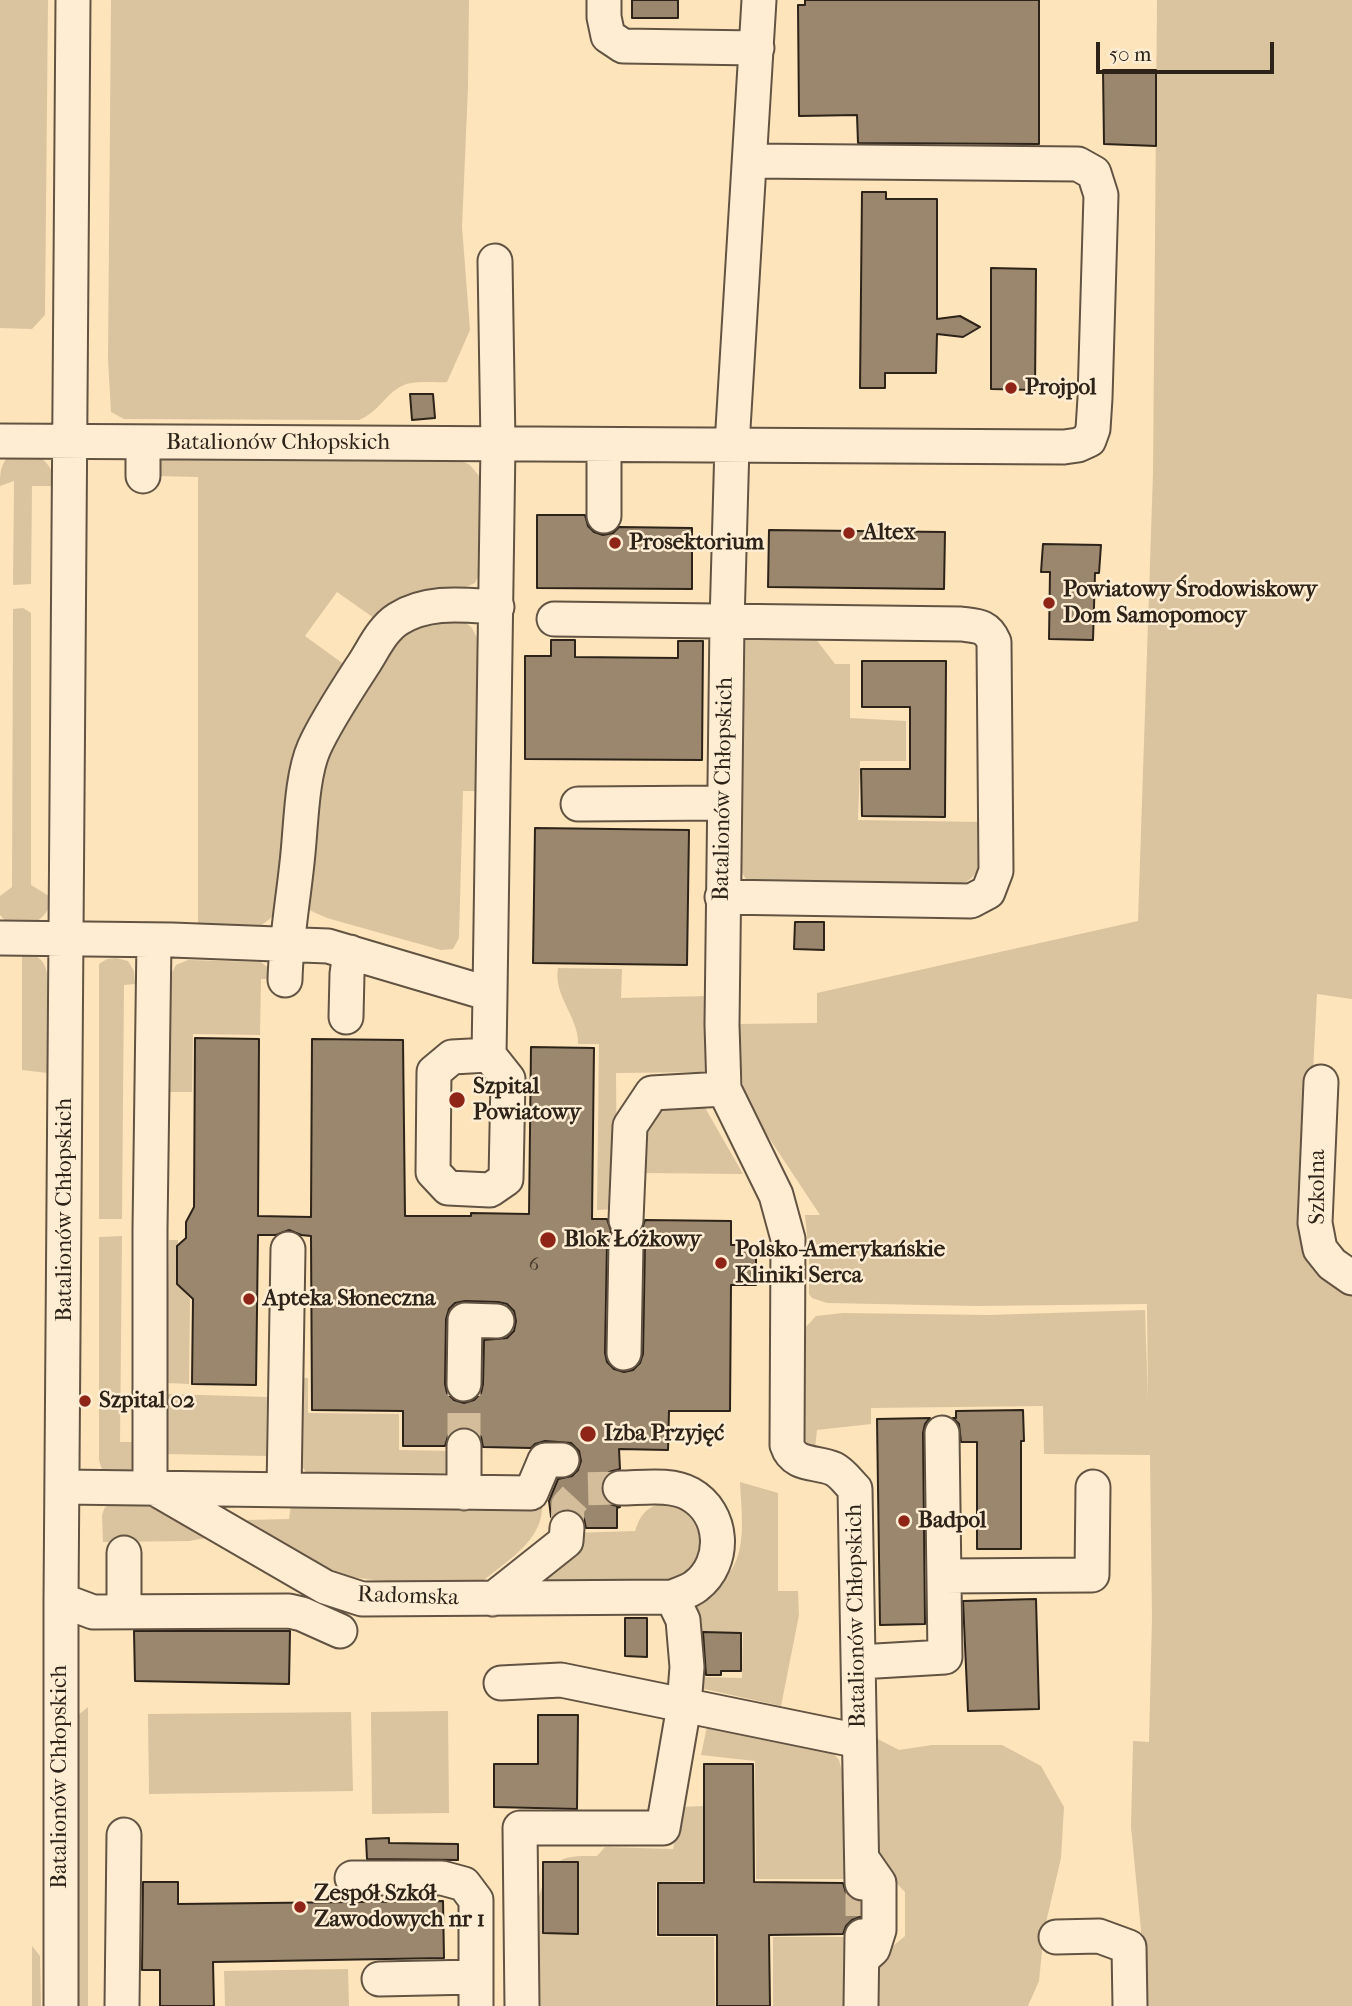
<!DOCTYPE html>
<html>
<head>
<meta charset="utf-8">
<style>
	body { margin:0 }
	#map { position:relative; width:1352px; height:2006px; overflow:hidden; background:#fde4bb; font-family:"IM FELL French Canon",serif }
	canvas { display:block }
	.scale { position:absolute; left:1096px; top:42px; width:178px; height:32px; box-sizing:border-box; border:4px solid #2e2319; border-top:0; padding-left:9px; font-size:21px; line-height:24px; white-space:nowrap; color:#2e2319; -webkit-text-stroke:5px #feedd3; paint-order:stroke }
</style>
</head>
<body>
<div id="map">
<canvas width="1352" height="2006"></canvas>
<div class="scale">50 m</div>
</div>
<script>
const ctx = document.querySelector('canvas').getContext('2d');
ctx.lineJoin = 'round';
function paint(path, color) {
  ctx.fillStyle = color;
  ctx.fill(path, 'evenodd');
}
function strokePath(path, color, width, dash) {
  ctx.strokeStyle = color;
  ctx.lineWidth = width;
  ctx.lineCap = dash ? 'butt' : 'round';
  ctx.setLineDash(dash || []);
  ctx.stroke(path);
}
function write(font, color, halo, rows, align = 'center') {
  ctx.font = font + ' "IM FELL French Canon",serif';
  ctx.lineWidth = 5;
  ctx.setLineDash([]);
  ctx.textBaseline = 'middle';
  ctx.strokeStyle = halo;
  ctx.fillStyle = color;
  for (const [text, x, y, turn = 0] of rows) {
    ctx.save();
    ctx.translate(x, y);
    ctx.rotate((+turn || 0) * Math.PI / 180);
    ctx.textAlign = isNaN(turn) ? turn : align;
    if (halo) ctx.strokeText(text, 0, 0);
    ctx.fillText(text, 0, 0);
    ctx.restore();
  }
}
const green = new Path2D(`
	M 0,0 L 48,0 L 45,315 L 32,329 L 0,328 Z
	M 111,0 L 469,0 L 468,87 L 462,227 L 470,330 L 447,382 C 434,383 413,380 402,386 C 385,394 380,411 359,420 L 124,419 L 111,412 L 108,359 Z
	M 1157,0 L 1352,0 L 1352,999 L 1317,994 L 1305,1225 L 1322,1275 L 1336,1288 L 1352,1296 L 1352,2006 L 1141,2006 L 1141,1930 L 1131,1827 L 1133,1741 L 1149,1742 L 1152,1618 L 1150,1455 L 1044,1454 L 1043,1406 L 871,1408 L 871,1424 L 817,1430 L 815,1448 L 805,1441 L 799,1432 L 805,1340 L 803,1330 L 816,1316 L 843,1313 L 988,1315 L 1145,1310 L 1148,1402 L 1147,1304 L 977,1306 L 827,1303 L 812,1298 L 809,1294 L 809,1256 L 805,1215 L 820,1215 L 744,1100 L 738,1024 L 817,1023 L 817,993 L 1138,921 L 1153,473 Z
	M 13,452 C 44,455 47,458 58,486 L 32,486 L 31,584 L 13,585 L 14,481 L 0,486 C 0,471 1,462 13,452 Z
	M 160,454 L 458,459 L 470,465 L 484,482 L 482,569 L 475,583 L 381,623 L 337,592 L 305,636 L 349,668 L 278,912 L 262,925 L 246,928 L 198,927 L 198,477 L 159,476 Z
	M 23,608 L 31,613 L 31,885 L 49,896 L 51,905 C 38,926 32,924 8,924 L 0,915 L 0,896 L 12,887 L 13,609 Z
	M 462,619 L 472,628 L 481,646 L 481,791 L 463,791 L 459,938 L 453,949 L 441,950 L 327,918 L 307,909 L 317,792 L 332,736 L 411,620 Z
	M 812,634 L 835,664 L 850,664 L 850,718 L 906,721 L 906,761 L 860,761 L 858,820 L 982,822 C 982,848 988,870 962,885 L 759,885 L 746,879 L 738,867 L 743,638 L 753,635 Z
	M 22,953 C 29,954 37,955 42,961 C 55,977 49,1050 48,1073 L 22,1070 Z
	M 116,958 L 128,961 L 134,971 L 135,984 L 124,985 L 122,1219 L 99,1219 L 99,964 L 107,959 Z
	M 188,960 L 261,962 L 267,967 L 272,979 L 261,979 L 260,1035 L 193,1034 L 192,1092 L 170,1092 L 170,976 L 176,965 Z
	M 558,968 L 622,969 L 621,998 L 708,996 L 707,1072 L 616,1073 L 617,1209 L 597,1210 L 599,1044 L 578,1044 C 579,1017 553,996 558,968 Z
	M 673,1104 L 704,1106 L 743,1174 L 644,1173 C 644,1141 641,1122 673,1104 Z
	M 122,1236 L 120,1442 L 139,1442 L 136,1460 L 129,1473 L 104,1477 L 99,1460 L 99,1237 Z
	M 169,1240 L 178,1240 L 177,1284 L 190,1299 L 189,1384 L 166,1383 Z
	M 292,1377 L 308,1378 L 308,1413 L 399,1414 L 399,1450 L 454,1451 L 453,1473 L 306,1472 L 292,1454 Z
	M 167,1394 L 267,1397 L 266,1456 L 165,1454 Z
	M 740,1482 L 778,1493 L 778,1591 L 798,1591 L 799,1615 L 781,1706 L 700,1688 L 700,1677 L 742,1678 L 743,1633 L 701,1632 L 696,1624 L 692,1606 C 706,1595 723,1584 732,1569 C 747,1544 741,1509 740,1482 Z
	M 150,1502 L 217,1536 L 189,1541 L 103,1542 L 102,1515 L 105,1507 L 112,1504 Z
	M 659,1504 L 673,1504 L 698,1517 L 709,1547 L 683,1584 L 532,1586 L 573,1533 L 635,1531 C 640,1517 644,1509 659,1504 Z
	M 291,1505 L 542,1506 C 543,1540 508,1560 484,1580 C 441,1581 395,1585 353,1577 C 321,1571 276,1537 247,1520 L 289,1519 Z
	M 88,1707 L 88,2006 L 78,2006 L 78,1715 Z
	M 448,1711 L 449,1813 L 372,1814 L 371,1712 Z
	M 351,1712 L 353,1791 L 149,1794 L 148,1714 Z
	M 708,1722 L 829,1748 L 839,1760 L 845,1782 L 851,1879 L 756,1879 L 755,1761 L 701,1755 Z
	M 868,1734 L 899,1750 L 932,1745 L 1002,1745 L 1041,1766 L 1064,1807 L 1061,1858 L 1044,1931 L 1039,1981 L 1028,2006 L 873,2006 L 873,1963 L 905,1936 L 905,1892 L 868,1854 Z
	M 703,1806 L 703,1881 L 656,1882 L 656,1937 L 714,1937 L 715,2006 L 534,2006 C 534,1971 529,1895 552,1867 C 562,1854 583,1856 597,1856 L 605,1847 L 673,1849 L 682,1807 Z
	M 773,1937 L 850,1937 L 850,2006 L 773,2006 Z
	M 32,1946 L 40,1956 L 41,2006 L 32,2006 Z
	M 348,1969 L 349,2006 L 225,2006 L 224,1971 Z`);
const building = new Path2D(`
	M 632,0 L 678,0 L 678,18 L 632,18 Z
	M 805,0 L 1039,0 L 1039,144 L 858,143 L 857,115 L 799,116 L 798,5 L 805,5 Z
	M 1103,70 L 1156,70 L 1156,146 L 1104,144 Z
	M 862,192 L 886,192 L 886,199 L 937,199 L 937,319 L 960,316 L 980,327 L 963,337 L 937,334 L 936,373 L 885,373 L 885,388 L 860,388 Z
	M 991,268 L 1036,269 L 1035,390 L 991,389 Z
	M 410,394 L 433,394 L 435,418 L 412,420 Z
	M 537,515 L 585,515 L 588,526 L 594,532 L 603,535 L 613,533 L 619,527 L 692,528 L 692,589 L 537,588 Z
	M 769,530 L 945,532 L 944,589 L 768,587 Z
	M 1043,544 L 1101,545 L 1099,573 L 1095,573 L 1093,640 L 1049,639 L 1050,572 L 1041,572 Z
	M 551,640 L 575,640 L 575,657 L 678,658 L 678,641 L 703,641 L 702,760 L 525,759 L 525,656 L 551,656 Z
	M 862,661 L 946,661 L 945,817 L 862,816 L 861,769 L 910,769 L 910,707 L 862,707 Z
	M 535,828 L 689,830 L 687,965 L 533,963 Z
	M 795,922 L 824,922 L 824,950 L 794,949 Z
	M 195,1038 L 259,1039 L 258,1216 L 311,1217 L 312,1039 L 403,1040 L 405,1216 L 471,1216 L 471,1213 L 529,1214 L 531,1047 L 594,1048 L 592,1219 L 607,1219 L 611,1231 L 607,1243 L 605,1353 L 607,1362 L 614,1369 L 624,1372 L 633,1370 L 640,1363 L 643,1354 L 645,1243 L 641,1232 L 645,1220 L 731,1221 L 731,1245 L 756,1245 L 756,1285 L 731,1285 L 730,1411 L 669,1411 L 668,1450 L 619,1449 L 620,1469 L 609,1472 L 604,1478 L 601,1488 L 604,1499 L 610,1504 L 620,1507 L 617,1508 L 617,1528 L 586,1528 L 584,1519 L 578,1513 L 569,1509 L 559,1510 L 551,1517 L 549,1501 L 558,1479 L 572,1476 L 578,1470 L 581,1461 L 579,1451 L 571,1443 L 545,1441 L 535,1444 L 531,1448 L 483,1447 L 481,1437 L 474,1430 L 463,1427 L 455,1429 L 448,1436 L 445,1446 L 403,1446 L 403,1411 L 312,1410 L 311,1236 L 301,1235 L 289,1230 L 276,1235 L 258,1235 L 256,1385 L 192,1384 L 193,1299 L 177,1284 L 177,1246 L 186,1238 L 186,1222 L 194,1207 ZM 465,1301 L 498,1302 L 507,1304 L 514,1311 L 516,1321 L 514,1331 L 507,1338 L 484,1340 L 483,1384 L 481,1393 L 474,1400 L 464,1403 L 454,1400 L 447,1393 L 445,1384 L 446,1319 L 449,1309 L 455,1303 Z
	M 1023,1410 L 1024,1441 L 1021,1441 L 1021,1549 L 977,1549 L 977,1442 L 961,1442 L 959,1424 L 953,1418 L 956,1418 L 956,1411 Z
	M 930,1418 L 925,1424 L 923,1433 L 925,1624 L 880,1625 L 877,1419 Z
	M 1036,1599 L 1039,1709 L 968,1711 L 963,1601 Z
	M 625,1618 L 647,1618 L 647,1657 L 625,1656 Z
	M 134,1631 L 290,1631 L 289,1684 L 135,1681 Z
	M 703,1632 L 741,1633 L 741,1671 L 721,1671 L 721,1675 L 706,1675 Z
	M 538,1715 L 578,1715 L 577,1809 L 494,1807 L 494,1764 L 538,1764 Z
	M 704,1764 L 753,1764 L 754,1882 L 843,1883 L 846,1893 L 852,1899 L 860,1902 L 860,1917 L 852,1920 L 846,1926 L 843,1934 L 769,1935 L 770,2006 L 717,2006 L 717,1935 L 658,1935 L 658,1883 L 704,1883 Z
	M 389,1838 L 389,1843 L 458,1844 L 458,1860 L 367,1859 L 366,1839 Z
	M 543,1862 L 578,1862 L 578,1934 L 543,1933 Z
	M 143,1882 L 178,1882 L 178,1904 L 443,1901 L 444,1958 L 213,1962 L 214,2006 L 160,2006 L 160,1970 L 142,1970 Z`);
const minorTunnel = new Path2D(`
	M 464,1446 L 464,1384
	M 567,1528 L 568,1505 L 583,1489 L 620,1488
	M 862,1883 L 862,1934`);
const minor = new Path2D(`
	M 604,0 L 604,17 L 608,36 L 623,46 L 757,48
	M 759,0 L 732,445 L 727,622 L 722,1025 L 724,1089 L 776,1195 L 788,1239 L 787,1445 C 794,1467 817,1461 834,1469 C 842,1473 849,1483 855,1489 L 862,1883
	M 0,441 L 1064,447 L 1078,445 L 1089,440 L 1093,429 L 1095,398 L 1101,195 L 1094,173 L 1078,164 L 751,161
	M 143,476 L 143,442
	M 604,516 L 604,446
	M 554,619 L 961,624 C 977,626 987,625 994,642 L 996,871 L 988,892 L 971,901 L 722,897
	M 578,804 L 724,803
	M 0,938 L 172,940 L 328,946 L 490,994 L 498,444 L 495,261
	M 285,980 C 286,937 294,896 298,853 C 301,823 302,775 314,748 C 325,723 348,688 363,665 C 373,650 382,629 398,619 C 428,600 463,605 497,607
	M 346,1017 L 347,974 L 350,952
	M 489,1055 L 508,1079 L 506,1179 L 490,1190 L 448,1188 L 433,1172 L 434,1072 L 452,1057 L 489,1055 L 490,994
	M 1321,1082 L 1315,1223 L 1320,1249 L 1332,1264 L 1352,1278
	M 626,1220 L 630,1126 L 652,1093 L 724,1089
	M 624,1353 L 626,1243
	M 464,1384 L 465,1320 L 497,1321
	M 464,1446 L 464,1493
	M 63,1487 L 531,1493 L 545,1460 L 562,1460
	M 150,1488 L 150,1229 L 154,940
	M 156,1489 L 325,1587 L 362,1599 L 672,1597 C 680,1594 690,1591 696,1586 C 727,1562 724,1513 690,1494 C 671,1483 641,1488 620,1488
	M 284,1490 L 288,1249
	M 124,1553 L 124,1612
	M 944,1576 L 1092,1575 L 1093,1487
	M 493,1599 L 566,1541 L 567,1528
	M 61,1600 L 93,1612 L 289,1611 L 302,1614 L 340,1631
	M 859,1662 L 945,1657 L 942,1433
	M 501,1683 L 561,1680 L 859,1741
	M 352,1878 L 442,1878 L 464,1884 L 476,1900 L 476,2006
	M 1056,1937 L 1099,1936 L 1129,1947 L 1130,2006
	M 862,1959 L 873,1949 L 879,1930 L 879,1883 L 863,1860
	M 379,1979 L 476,1977
	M 61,2006 L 61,1600 L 73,0
	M 122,2006 L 124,1835
	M 522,2006 L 520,1828 L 663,1828 L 684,1706 L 687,1667 L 683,1620 L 672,1597
	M 861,2006 L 862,1936`);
const markers = [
	[1011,388,7,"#8f2418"],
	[849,533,7,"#8f2418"],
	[615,543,7,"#8f2418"],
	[1049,603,7,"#8f2418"],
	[457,1100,9,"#8f2418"],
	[548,1240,9,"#8f2418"],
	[721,1263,7,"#8f2418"],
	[249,1299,7,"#8f2418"],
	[85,1401,7,"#8f2418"],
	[588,1434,9,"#8f2418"],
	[904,1521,7,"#8f2418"],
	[300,1907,7,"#8f2418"]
];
const numberNames = [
	["6",534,1265]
];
const poiNames = [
	["Projpol",1025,388],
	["Altex",863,533],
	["Prosektorium",629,543],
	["Powiatowy Środowiskowy",1063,590],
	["Dom Samopomocy",1063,616],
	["Szpital",473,1087],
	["Powiatowy",473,1113],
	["Blok Łóżkowy",564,1240],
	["Polsko-Amerykańskie",735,1250],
	["Kliniki Serca",735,1276],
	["Apteka Słoneczna",263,1299],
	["Szpital 02",99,1401],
	["Izba Przyjęć",604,1434],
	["Badpol",918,1521],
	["Zespół Szkół",314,1894],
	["Zawodowych nr 1",314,1920]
];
const streetNames = [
	["Batalionów Chłopskich",278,443],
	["Batalionów Chłopskich",724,789,-89],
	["Szkolna",1318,1187,-90],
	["Batalionów Chłopskich",65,1210,-90],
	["Radomska",408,1597,2],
	["Batalionów Chłopskich",857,1616,-91],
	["Batalionów Chłopskich",60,1777,-90]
];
paint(green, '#dac39f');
paint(building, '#9a876d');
strokePath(building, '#2e2319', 2);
strokePath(minorTunnel, '#d4bd9b', 33, [33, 17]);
strokePath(minor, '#625342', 37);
strokePath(minor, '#feedd3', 33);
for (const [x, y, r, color] of markers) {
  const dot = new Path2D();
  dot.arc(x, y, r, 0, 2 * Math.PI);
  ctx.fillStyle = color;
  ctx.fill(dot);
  strokePath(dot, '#feedd3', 2.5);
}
write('19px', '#493c2e', null, numberNames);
write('bold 23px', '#2e2319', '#feedd3', poiNames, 'left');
write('23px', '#2e2319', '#feedd3', streetNames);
</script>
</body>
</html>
